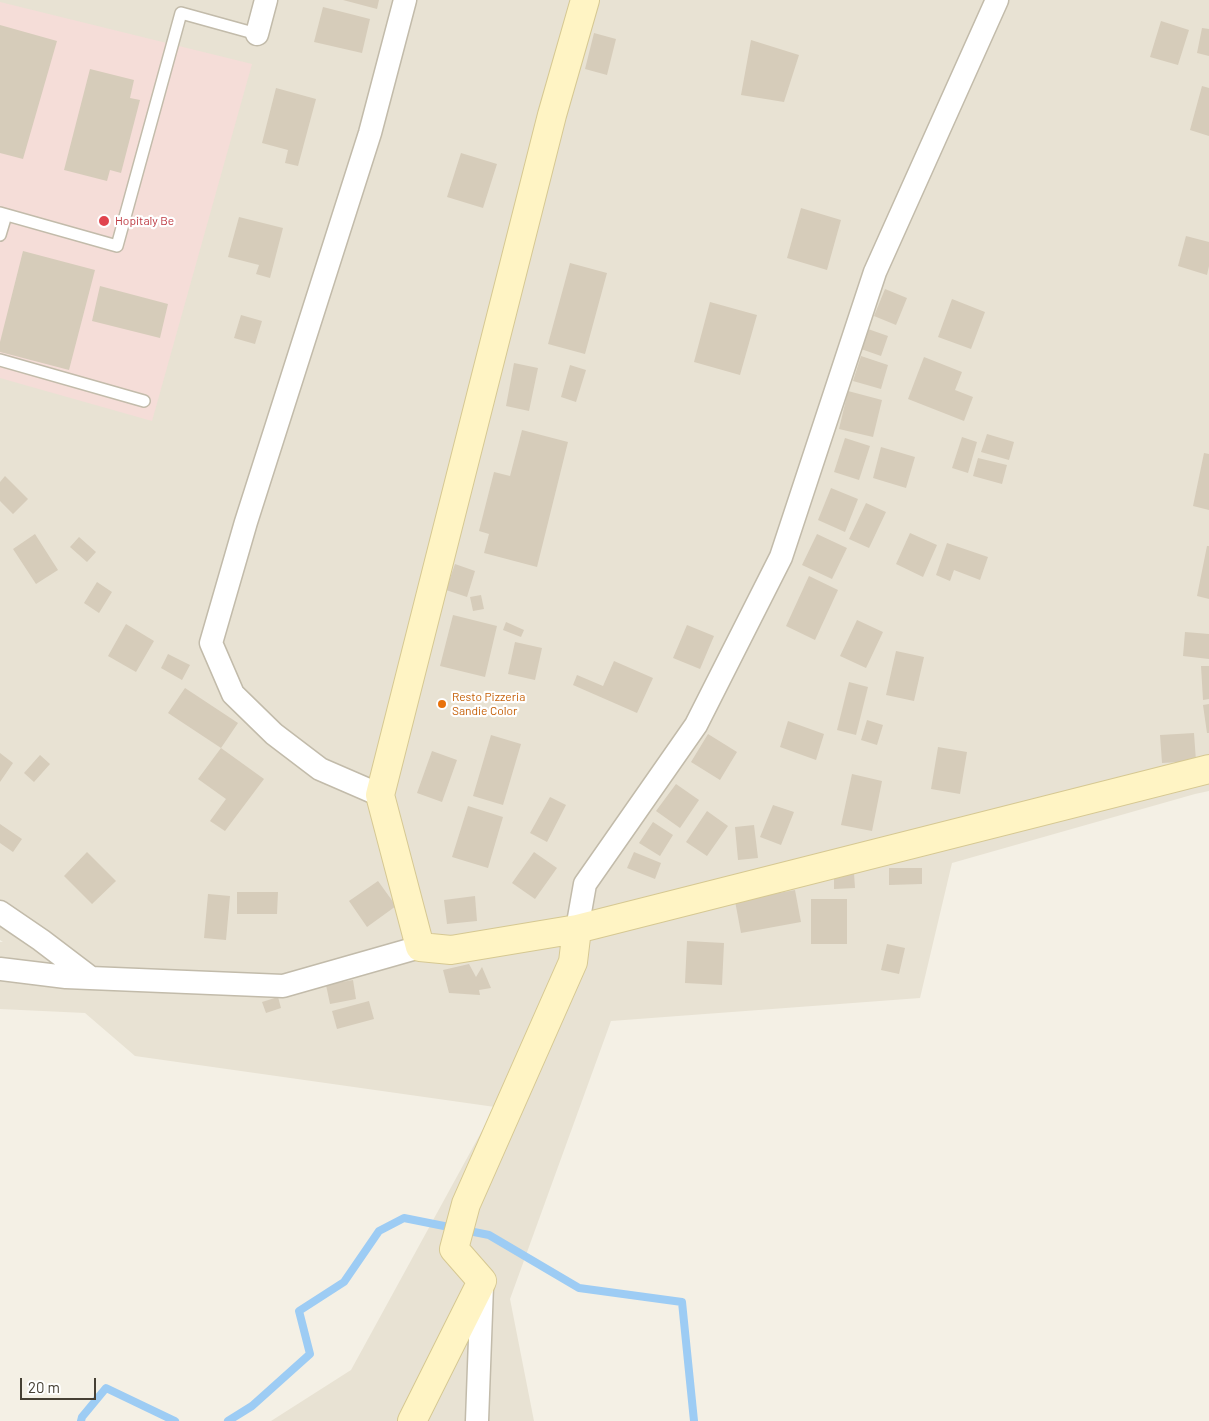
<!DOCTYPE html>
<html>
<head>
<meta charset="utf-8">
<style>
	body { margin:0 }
	#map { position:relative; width:1209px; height:1421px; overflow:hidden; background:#f4f0e5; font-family:Barlow,sans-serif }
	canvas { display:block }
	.scale { position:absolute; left:20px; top:1378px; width:76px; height:22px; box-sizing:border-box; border:2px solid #464034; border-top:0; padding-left:6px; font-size:15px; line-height:18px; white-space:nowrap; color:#464034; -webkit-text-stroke:4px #fff; paint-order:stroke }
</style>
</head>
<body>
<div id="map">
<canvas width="1209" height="1421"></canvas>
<div class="scale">20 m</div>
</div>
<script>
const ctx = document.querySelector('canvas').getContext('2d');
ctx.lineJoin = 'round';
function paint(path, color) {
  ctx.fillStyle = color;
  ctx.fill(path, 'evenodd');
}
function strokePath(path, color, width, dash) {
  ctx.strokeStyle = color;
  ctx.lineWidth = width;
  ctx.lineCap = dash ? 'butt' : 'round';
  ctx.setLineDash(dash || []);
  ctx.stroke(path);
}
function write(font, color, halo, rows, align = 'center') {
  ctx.font = font + ' Barlow,sans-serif';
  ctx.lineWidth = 4.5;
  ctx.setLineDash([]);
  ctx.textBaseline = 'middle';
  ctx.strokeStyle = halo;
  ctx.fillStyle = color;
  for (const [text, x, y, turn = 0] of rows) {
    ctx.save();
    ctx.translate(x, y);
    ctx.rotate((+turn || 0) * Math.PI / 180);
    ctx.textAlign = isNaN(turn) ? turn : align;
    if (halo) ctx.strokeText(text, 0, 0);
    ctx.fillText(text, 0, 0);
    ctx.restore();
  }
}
const residential = new Path2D(`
	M 0,0 L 1209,0 L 1209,791 L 1195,794 L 952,863 L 920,998 L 611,1021 L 510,1299 L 534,1421 L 271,1421 L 351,1370 L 495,1107 L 135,1056 L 85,1013 L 0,1009 L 0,942 L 3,942 L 0,940 Z`);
const medical = new Path2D(`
	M 0,2 L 252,64 L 152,421 L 0,378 Z`);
const stream = new Path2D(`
	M 81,1421 L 82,1417 L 106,1388 L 175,1421
	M 228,1421 L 252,1406 L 310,1354 L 299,1311 L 344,1282 L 379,1231 L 404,1218 L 489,1235 L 579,1288 L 682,1302 L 694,1421`);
const building = new Path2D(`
	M 343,0 L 379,0 L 377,9 Z
	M 323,7 L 370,19 L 362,53 L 314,42 Z
	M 1161,21 L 1189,30 L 1178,65 L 1150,57 Z
	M 0,25 L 57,41 L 23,159 L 0,153 Z
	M 1202,28 L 1209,29 L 1209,56 L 1197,53 Z
	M 594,33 L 616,39 L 607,75 L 585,69 Z
	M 751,40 L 799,55 L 784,102 L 741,95 Z
	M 90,69 L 134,80 L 130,98 L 140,100 L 121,173 L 110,170 L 107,181 L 64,170 Z
	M 1202,86 L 1209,88 L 1209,136 L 1190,130 Z
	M 276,88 L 316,99 L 298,166 L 285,163 L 288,150 L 262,143 Z
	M 461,153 L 497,164 L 483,208 L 447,197 Z
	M 801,208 L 841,220 L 827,270 L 787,258 Z
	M 239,217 L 283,228 L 270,278 L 256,274 L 259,265 L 228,257 Z
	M 1186,236 L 1209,242 L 1209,266 L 1207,275 L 1178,266 Z
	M 23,251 L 95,270 L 69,370 L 0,352 L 0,342 Z
	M 570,263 L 607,273 L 585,354 L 548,344 Z
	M 100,286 L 168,304 L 160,338 L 92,321 Z
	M 885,289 L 907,298 L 896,325 L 874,316 Z
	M 952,299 L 985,312 L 971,349 L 938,337 Z
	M 710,302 L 757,315 L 740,375 L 694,362 Z
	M 241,315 L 262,321 L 255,344 L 234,338 Z
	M 868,329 L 888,336 L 881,356 L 861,349 Z
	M 861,356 L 888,365 L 881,389 L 853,381 Z
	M 924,357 L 962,372 L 955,390 L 973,397 L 964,421 L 908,399 Z
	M 514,363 L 538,368 L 529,411 L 506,406 Z
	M 570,365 L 586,370 L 576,402 L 561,397 Z
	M 848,391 L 882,400 L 873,437 L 839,429 Z
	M 522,430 L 568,442 L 537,567 L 484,553 L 489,534 L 479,531 L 494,472 L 510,476 Z
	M 987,434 L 1014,442 L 1009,460 L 981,452 Z
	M 962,437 L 977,442 L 968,473 L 952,468 Z
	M 845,438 L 870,446 L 859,480 L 834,472 Z
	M 881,447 L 915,457 L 906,488 L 873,478 Z
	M 1204,453 L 1209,454 L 1209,510 L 1193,506 Z
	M 978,458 L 1007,465 L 1002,484 L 973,476 Z
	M 5,476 L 28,499 L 13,514 L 0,501 L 0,482 Z
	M 831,488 L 858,499 L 845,532 L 818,520 Z
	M 866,503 L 886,512 L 869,548 L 849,539 Z
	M 910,533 L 937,545 L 923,577 L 896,564 Z
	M 35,534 L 58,570 L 36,584 L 13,549 Z
	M 817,534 L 847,548 L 832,579 L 802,565 Z
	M 79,537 L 96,552 L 87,562 L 70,547 Z
	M 947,543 L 988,557 L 980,580 L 954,570 L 950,581 L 936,575 Z
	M 1207,546 L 1209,546 L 1209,599 L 1197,596 Z
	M 455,564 L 475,571 L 467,597 L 446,590 Z
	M 809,576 L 838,590 L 815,640 L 786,626 Z
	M 97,582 L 112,592 L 99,613 L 84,603 Z
	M 481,595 L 484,609 L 473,611 L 470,597 Z
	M 453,615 L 497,626 L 485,677 L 440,666 Z
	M 857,620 L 883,632 L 866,668 L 840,656 Z
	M 506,622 L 524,630 L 521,637 L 503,630 Z
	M 126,624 L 154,641 L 136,672 L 108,656 Z
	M 687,625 L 714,636 L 700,669 L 673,658 Z
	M 1185,632 L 1209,634 L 1209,659 L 1183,656 Z
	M 515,642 L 542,648 L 535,680 L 508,674 Z
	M 896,651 L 924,657 L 914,701 L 886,695 Z
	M 168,654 L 190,665 L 182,680 L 161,668 Z
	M 614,661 L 653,678 L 637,713 L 573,685 L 577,675 L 603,686 Z
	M 1201,666 L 1209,666 L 1209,699 L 1203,700 Z
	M 849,682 L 868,687 L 856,735 L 837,730 Z
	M 185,688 L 238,723 L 221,748 L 168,713 Z
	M 1209,704 L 1209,733 L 1207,733 L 1203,705 Z
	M 867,720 L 883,725 L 877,745 L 861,740 Z
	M 788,721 L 824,734 L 816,760 L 780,747 Z
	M 1194,733 L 1196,761 L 1162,763 L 1160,735 Z
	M 708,734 L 737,752 L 720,780 L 691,762 Z
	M 491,735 L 521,744 L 503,805 L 473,796 Z
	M 938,747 L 967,752 L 960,794 L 931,789 Z
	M 221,748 L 264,779 L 225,831 L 210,821 L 226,799 L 198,779 Z
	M 432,751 L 457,760 L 442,802 L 417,793 Z
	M 0,753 L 13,763 L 0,782 Z
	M 40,755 L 50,764 L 34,782 L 24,773 Z
	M 852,774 L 882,781 L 872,831 L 841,825 Z
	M 676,784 L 699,800 L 680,828 L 656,811 Z
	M 550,797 L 566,805 L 547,842 L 530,833 Z
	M 773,805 L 794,812 L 781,845 L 760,837 Z
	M 468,806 L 503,817 L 488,868 L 452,857 Z
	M 707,811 L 728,826 L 707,856 L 686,842 Z
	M 653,822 L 673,835 L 660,856 L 639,843 Z
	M 0,824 L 22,839 L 13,852 L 0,843 Z
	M 754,825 L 758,858 L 738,860 L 735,827 Z
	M 87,852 L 116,881 L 92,904 L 64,876 Z
	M 534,852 L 557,868 L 535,899 L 512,883 Z
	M 634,852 L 661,863 L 655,879 L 627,868 Z
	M 889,868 L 922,868 L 922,884 L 889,885 Z
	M 834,873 L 854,873 L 855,888 L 834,889 Z
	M 378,881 L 396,906 L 367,927 L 349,901 Z
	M 795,890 L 801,922 L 741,933 L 735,901 Z
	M 237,892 L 278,892 L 277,914 L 237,914 Z
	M 208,894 L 230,896 L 226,940 L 204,938 Z
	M 475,896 L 477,921 L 447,924 L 444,900 Z
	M 811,899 L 847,899 L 847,944 L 811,944 Z
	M 687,941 L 724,943 L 722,985 L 685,983 Z
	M 887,944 L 905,948 L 899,974 L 881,970 Z
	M 469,964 L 476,977 L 482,967 L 491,988 L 479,990 L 480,995 L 449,993 L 443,970 Z
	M 353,980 L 356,999 L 330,1004 L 326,985 Z
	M 278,997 L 281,1008 L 266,1013 L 262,1002 Z
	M 369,1001 L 374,1019 L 337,1029 L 332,1011 Z`);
const lane = new Path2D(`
	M 0,213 L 117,246 L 181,13 L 257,34
	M 0,235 L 6,215
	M 0,360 L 144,401`);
const street = new Path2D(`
	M 257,34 L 266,0
	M 380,795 L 320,769 L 274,734 L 233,694 L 211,643 L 246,522 L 370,133 L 405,0
	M 0,912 L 41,940 L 91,978
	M 577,929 L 585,884 L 696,725 L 781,557 L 875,272 L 997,0
	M 0,969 L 66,977 L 283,986 L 420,947
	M 477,1421 L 482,1285`);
const secondary = new Path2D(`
	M 585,0 L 552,115 L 380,795 L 420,947 L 451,950 L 577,929 L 1209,769
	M 412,1421 L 482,1281 L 454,1249 L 466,1204 L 573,962 L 577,929`);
const markers = [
	[104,221,6,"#e0444e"],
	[442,704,5,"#e8710a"]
];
const healthNames = [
	["Hopitaly Be",115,221]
];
const foodNames = [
	["Resto Pizzeria",452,697],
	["Sandie Color",452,711]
];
paint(residential, '#e8e2d3');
paint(medical, '#f5ddd8');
strokePath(stream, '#9dccf4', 8);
paint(building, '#d6ccba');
strokePath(lane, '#c2bbaa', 14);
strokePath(street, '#c2bbaa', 25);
strokePath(secondary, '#d6c892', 30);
strokePath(lane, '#fff', 11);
strokePath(street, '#fff', 22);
strokePath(secondary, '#fff4c4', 28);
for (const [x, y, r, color] of markers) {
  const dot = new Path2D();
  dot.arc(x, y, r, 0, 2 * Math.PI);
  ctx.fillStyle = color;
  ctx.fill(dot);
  strokePath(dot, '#fff', 2);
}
write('12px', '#be3a42', '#fff', healthNames, 'left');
write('12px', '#c56008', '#fff', foodNames, 'left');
</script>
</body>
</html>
